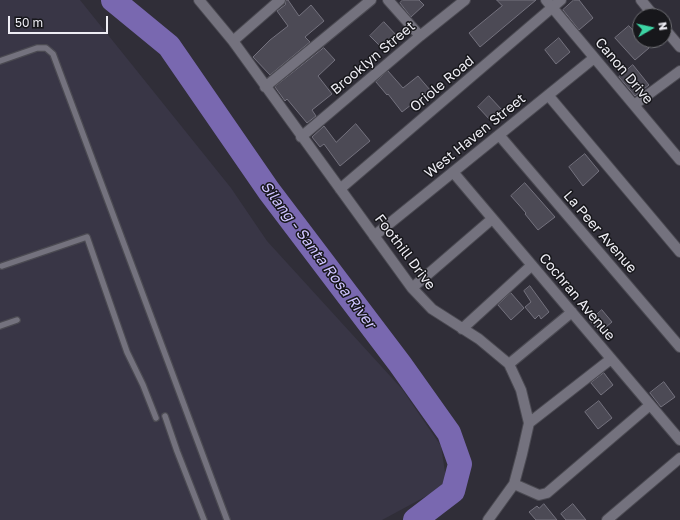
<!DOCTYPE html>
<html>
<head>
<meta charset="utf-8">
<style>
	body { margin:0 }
	#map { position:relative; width:680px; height:520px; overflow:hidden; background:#302e38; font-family:"Golos Text",sans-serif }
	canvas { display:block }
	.north { position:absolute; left:632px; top:8px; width:40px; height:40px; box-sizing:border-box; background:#17171b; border:1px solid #6d6d72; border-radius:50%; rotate:81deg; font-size:11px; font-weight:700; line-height:16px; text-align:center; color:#eeedf4 }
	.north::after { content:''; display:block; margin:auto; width:14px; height:18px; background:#3cd4a4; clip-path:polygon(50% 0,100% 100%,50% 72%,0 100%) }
	.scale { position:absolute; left:8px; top:16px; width:100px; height:18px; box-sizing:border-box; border:2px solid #eeedf4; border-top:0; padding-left:5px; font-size:12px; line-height:14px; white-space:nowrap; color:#eeedf4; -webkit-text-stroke:3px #17171b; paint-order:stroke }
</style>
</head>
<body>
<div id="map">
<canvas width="680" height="520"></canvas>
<div class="north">N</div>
<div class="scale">50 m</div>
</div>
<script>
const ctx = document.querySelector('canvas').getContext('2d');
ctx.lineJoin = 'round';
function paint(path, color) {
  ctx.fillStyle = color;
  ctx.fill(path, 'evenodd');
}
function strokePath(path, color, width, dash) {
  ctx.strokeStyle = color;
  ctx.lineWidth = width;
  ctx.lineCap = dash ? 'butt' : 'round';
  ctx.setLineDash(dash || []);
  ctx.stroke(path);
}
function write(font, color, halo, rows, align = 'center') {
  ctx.font = font + ' "Golos Text",sans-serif';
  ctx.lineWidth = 3;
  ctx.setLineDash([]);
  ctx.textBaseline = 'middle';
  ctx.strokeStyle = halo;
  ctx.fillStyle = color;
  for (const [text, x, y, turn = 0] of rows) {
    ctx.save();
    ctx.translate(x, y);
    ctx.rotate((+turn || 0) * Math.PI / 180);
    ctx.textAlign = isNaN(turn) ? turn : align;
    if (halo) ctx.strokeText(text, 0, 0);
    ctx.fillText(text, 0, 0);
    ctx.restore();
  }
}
const built = new Path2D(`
	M 0,0 L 80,0 L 231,188 L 267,241 L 402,389 L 441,446 L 447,485 L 382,520 L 0,520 Z`);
const river = new Path2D(`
	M 113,0 L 169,46 L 269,191 L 400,364 L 449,433 L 460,464 L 453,491 L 415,520`);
const building = new Path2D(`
	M 286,0 L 288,0 L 299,16 L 311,5 L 324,21 L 305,37 L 310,42 L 270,75 L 253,57 L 270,40 L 288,26 L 277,11 L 285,5 Z
	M 403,0 L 419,0 L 424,5 L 411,17 L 400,3 Z
	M 497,0 L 536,0 L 480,47 L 469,33 L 502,6 Z
	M 574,0 L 579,0 L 593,18 L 579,30 L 563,10 Z
	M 384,22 L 398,37 L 384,50 L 370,36 Z
	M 629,26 L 640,38 L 640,40 L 642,40 L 649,48 L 635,60 L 615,38 Z
	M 559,38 L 570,52 L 556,64 L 545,50 Z
	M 324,48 L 335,60 L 318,76 L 332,94 L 312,110 L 316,116 L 307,123 L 287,99 L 285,101 L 275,87 Z
	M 633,65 L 649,85 L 635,96 L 619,77 Z
	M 388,71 L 403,88 L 418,76 L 430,90 L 402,112 L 388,94 L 387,95 L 376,82 Z
	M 489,96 L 502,110 L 491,121 L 478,107 Z
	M 356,124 L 370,141 L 340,166 L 324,144 L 320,147 L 312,137 L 324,126 L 336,142 Z
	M 585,154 L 599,171 L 583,186 L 569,167 Z
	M 525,183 L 555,217 L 538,230 L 525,214 L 526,213 L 511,196 Z
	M 530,286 L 549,312 L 541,319 L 539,315 L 535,319 L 525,307 L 531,302 L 524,291 Z
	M 511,293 L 524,308 L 511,320 L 498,305 Z
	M 602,310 L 612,322 L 600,332 L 590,321 Z
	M 604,373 L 613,385 L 601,395 L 591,383 Z
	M 664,382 L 675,397 L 661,407 L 650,393 Z
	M 599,401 L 612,418 L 598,429 L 585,412 Z
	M 544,504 L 557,520 L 536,520 L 529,512 L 537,506 L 539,508 Z
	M 573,504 L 586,520 L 566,520 L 561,514 Z`);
const lane = new Path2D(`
	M 0,61 L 37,48 L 46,48 L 53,54 L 227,520
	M 2,266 L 87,237 L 127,352 L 143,385 L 156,418
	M 0,326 L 17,320
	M 165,416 L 177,451 L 204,520`);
const street = new Path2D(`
	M 199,0 L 233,41 L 412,288 L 432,309 L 479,339 L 509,364 L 521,390 L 529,423 L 522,454 L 514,484 L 488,520
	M 388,0 L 420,36
	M 546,0 L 680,160
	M 641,0 L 654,16
	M 664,28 L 680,47
	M 233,41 L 280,0
	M 265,87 L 371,0
	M 548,95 L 680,252
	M 634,105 L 680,71
	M 499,135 L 680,347
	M 301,137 L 420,36 L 465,0
	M 453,172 L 680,440
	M 340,189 L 561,0
	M 374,236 L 594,58
	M 412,288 L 492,219
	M 462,329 L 532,265
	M 509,364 L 572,312
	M 529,423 L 611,359
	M 514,484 L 539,495 L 547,493 L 650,405
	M 607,520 L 680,458`);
const streetNames = [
	["Brooklyn Street",373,58,-40],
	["Canon Drive",624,71,50],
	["Oriole Road",442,84,-40],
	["West Haven Street",475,136,-39],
	["La Peer Avenue",600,232,49],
	["Foothill Drive",405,252,53],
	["Cochran Avenue",577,297,50]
];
const waterNames = [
	["Silang - Santa Rosa River",318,255,53]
];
paint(built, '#393646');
strokePath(river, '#7968b0', 24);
paint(building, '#4c4a55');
strokePath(building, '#74727e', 1);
strokePath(lane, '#4b4a52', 8);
strokePath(street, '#4b4a52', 12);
strokePath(lane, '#74727e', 5.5);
strokePath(street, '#74727e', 10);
write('14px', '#eeedf4', '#17171b', streetNames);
write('italic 15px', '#cec3ff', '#17171b', waterNames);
</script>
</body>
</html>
